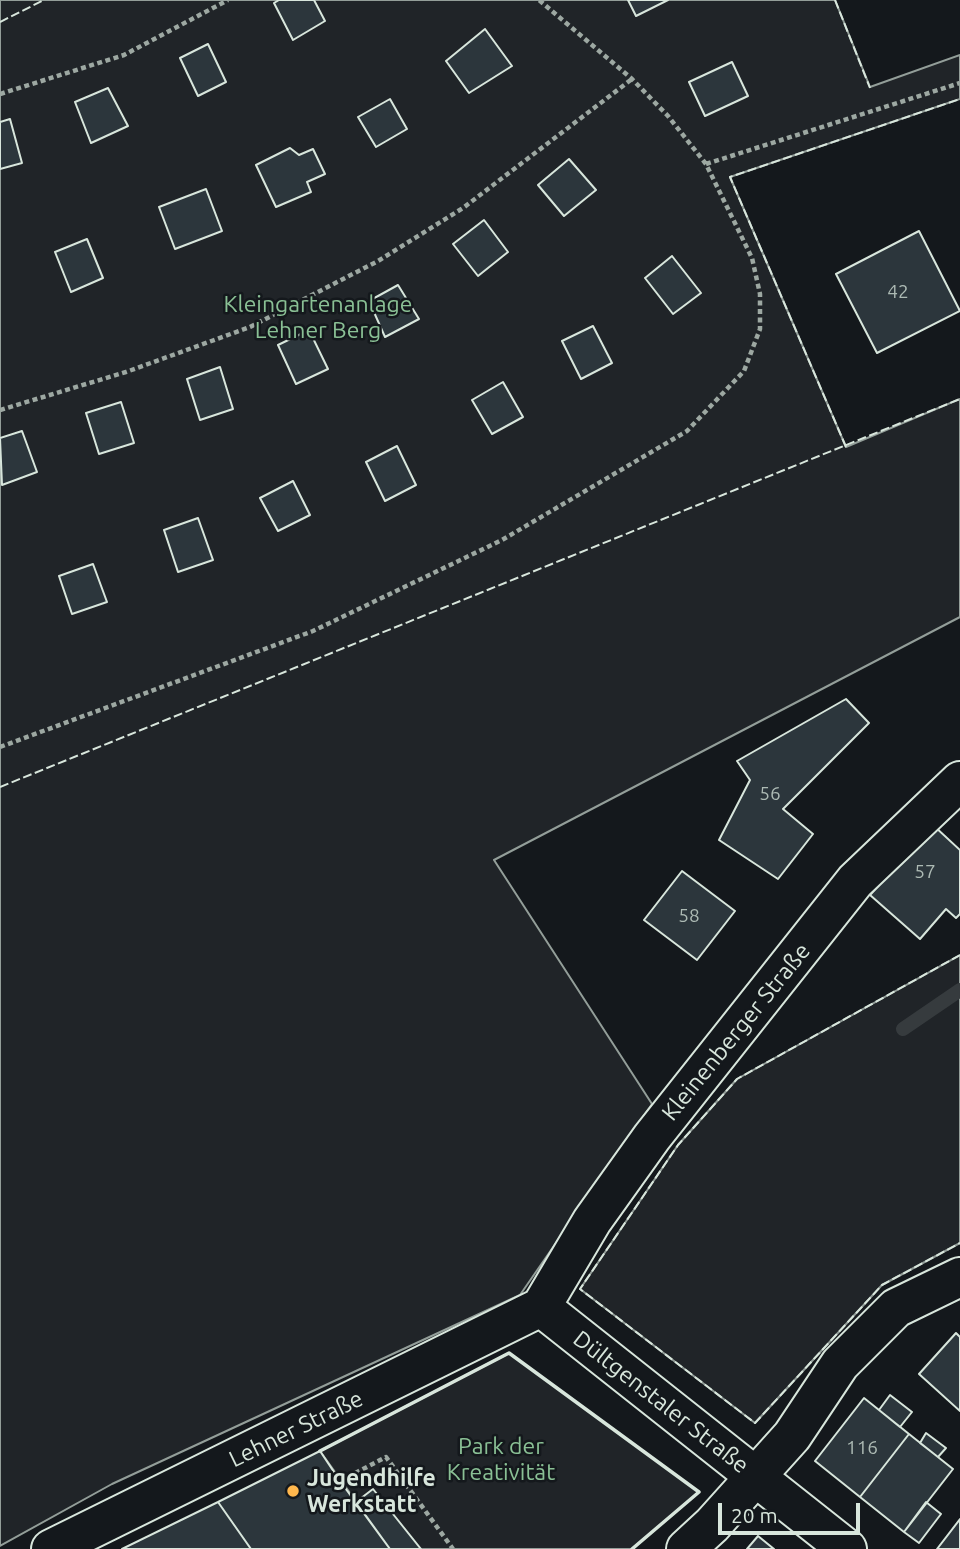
<!DOCTYPE html>
<html>
<head>
<meta charset="utf-8">
<style>
	body { margin:0 }
	#map { position:relative; width:960px; height:1549px; overflow:hidden; background:#14181c; font-family:Ubuntu,sans-serif }
	canvas { display:block }
	.scale { position:absolute; left:718px; top:1503px; width:142px; height:32px; box-sizing:border-box; border:4px solid #d8e6dc; border-top:0; padding-left:9px; font-size:21px; line-height:24px; white-space:nowrap; color:#d8e6dc; -webkit-text-stroke:5px #14181c; paint-order:stroke }
</style>
</head>
<body>
<div id="map">
<canvas width="960" height="1549"></canvas>
<div class="scale">20 m</div>
</div>
<script>
const ctx = document.querySelector('canvas').getContext('2d');
ctx.lineJoin = 'round';
function paint(path, color) {
  ctx.fillStyle = color;
  ctx.fill(path, 'evenodd');
}
function strokePath(path, color, width, dash) {
  ctx.strokeStyle = color;
  ctx.lineWidth = width;
  ctx.lineCap = dash ? 'butt' : 'round';
  ctx.setLineDash(dash || []);
  ctx.stroke(path);
}
function write(font, color, halo, rows, align = 'center') {
  ctx.font = font + ' Ubuntu,sans-serif';
  ctx.lineWidth = 5;
  ctx.setLineDash([]);
  ctx.textBaseline = 'middle';
  ctx.strokeStyle = halo;
  ctx.fillStyle = color;
  for (const [text, x, y, turn = 0] of rows) {
    ctx.save();
    ctx.translate(x, y);
    ctx.rotate((+turn || 0) * Math.PI / 180);
    ctx.textAlign = isNaN(turn) ? turn : align;
    if (halo) ctx.strokeText(text, 0, 0);
    ctx.fillText(text, 0, 0);
    ctx.restore();
  }
}
const green = new Path2D(`
	M 0,0 L 835,0 L 870,87 L 960,55 L 960,99 L 730,177 L 846,447 L 960,399 L 960,617 L 494,860 L 652,1104 L 520,1295 L 112,1484 L 0,1546 Z
	M 960,955 L 960,1243 L 882,1285 L 755,1423 L 580,1289 L 678,1145 L 737,1079 Z
	M 509,1353 L 699,1492 L 632,1549 L 390,1549 L 320,1451 Z`);
const stream = new Path2D(`
	M 903,1029 L 960,990`);
const building = new Path2D(`
	M 279,0 L 314,0 L 325,21 L 293,40 L 274,3 Z
	M 628,0 L 668,0 L 636,16 Z
	M 485,29 L 512,66 L 469,93 L 446,61 Z
	M 208,44 L 226,82 L 198,96 L 180,58 Z
	M 732,62 L 748,96 L 705,116 L 689,82 Z
	M 108,88 L 128,126 L 91,143 L 75,102 Z
	M 390,99 L 407,129 L 376,147 L 358,117 Z
	M 10,119 L 22,163 L 0,169 L 0,122 Z
	M 290,148 L 299,155 L 313,149 L 325,174 L 307,182 L 311,192 L 276,207 L 256,165 Z
	M 569,159 L 596,190 L 564,216 L 538,185 Z
	M 206,189 L 222,231 L 175,249 L 159,207 Z
	M 484,220 L 508,252 L 478,276 L 453,244 Z
	M 919,231 L 960,311 L 877,353 L 836,274 Z
	M 87,239 L 103,278 L 71,292 L 55,252 Z
	M 672,256 L 701,293 L 673,314 L 645,278 Z
	M 398,285 L 419,319 L 385,337 L 369,301 Z
	M 593,326 L 612,363 L 581,379 L 562,341 Z
	M 309,330 L 328,369 L 296,384 L 278,345 Z
	M 220,367 L 233,409 L 200,420 L 187,379 Z
	M 503,382 L 523,417 L 492,434 L 472,400 Z
	M 121,402 L 134,443 L 99,454 L 86,413 Z
	M 22,431 L 37,472 L 2,485 L 0,438 Z
	M 397,446 L 416,485 L 385,501 L 366,462 Z
	M 293,481 L 310,515 L 278,531 L 260,498 Z
	M 198,518 L 213,560 L 178,572 L 164,530 Z
	M 93,564 L 107,602 L 72,614 L 59,576 Z
	M 846,699 L 869,723 L 783,809 L 813,834 L 778,879 L 719,840 L 750,780 L 737,761 Z
	M 933,825 L 960,850 L 960,914 L 956,918 L 946,909 L 920,939 L 870,895 Z
	M 682,871 L 735,911 L 697,960 L 644,920 Z
	M 956,1333 L 960,1337 L 960,1411 L 919,1374 Z
	M 890,1395 L 912,1412 L 900,1427 L 879,1410 Z
	M 864,1398 L 909,1434 L 860,1497 L 815,1461 Z
	M 926,1433 L 946,1448 L 938,1457 L 920,1443 Z
	M 909,1434 L 953,1469 L 904,1532 L 860,1497 Z
	M 320,1451 L 340,1481 L 390,1549 L 251,1549 L 218,1502 Z
	M 373,1489 L 421,1549 L 390,1549 L 356,1502 Z
	M 218,1502 L 251,1549 L 122,1549 Z
	M 926,1502 L 941,1514 L 919,1543 L 904,1532 Z
	M 960,1519 L 960,1549 L 937,1549 Z
	M 758,1536 L 774,1549 L 747,1549 Z`);
const path = new Path2D(`
	M 0,94 L 124,55 L 228,0
	M 706,164 L 960,83
	M 0,410 L 126,372 L 250,327 L 378,261 L 463,208 L 632,79
	M 0,747 L 313,631 L 502,540 L 687,431 L 744,371 L 760,329 L 760,294 L 752,258 L 706,164 L 668,116 L 632,79 L 539,0
	M 340,1481 L 386,1457 L 453,1549`);
const minor = new Path2D(`
	M 541,1307 L 592,1221 L 652,1137 L 855,881 L 960,781
	M 541,1307 L 847,1549
	M 51,1549 L 541,1307
	M 686,1549 L 712,1525 L 792,1436 L 840,1364 L 896,1308 L 960,1277`);
const fence = new Path2D(`
	M 835,0 L 870,88
	M 0,22 L 44,0
	M 846,447 L 730,177 L 960,99
	M 0,787 L 960,399
	M 960,955 L 737,1079 L 678,1145 L 580,1289 L 755,1423 L 882,1285 L 960,1243`);
const wall = new Path2D(`
	M 320,1451 L 509,1353 L 699,1492 L 632,1549`);
const markers = [
	[293,1491,7,"#ffb74d"]
];
const numberNames = [
	["42",898,292],
	["56",770,794],
	["57",925,872],
	["58",689,916],
	["116",862,1448]
];
const parkNames = [
	["Kleingartenanlage",318,304],
	["Lehner Berg",318,330],
	["Park der",501,1446],
	["Kreativität",501,1472]
];
const streetNames = [
	["Kleinenberger Straße",736,1032,-51],
	["Dültgenstaler Straße",661,1402,38],
	["Lehner Straße",296,1429,-26]
];
const poiNames = [
	["Jugendhilfe",307,1478],
	["Werkstatt",307,1504]
];
paint(green, '#202428');
strokePath(green, '#939e99', 2);
strokePath(stream, '#363b3e', 14);
paint(building, '#2c363c');
strokePath(building, '#d8e6dc', 2);
strokePath(minor, '#d8e6dc', 42);
strokePath(path, '#9da8a2', 4.5, [5, 3.5]);
strokePath(minor, '#14181c', 38);
strokePath(fence, '#d8e6dc', 2, [9, 3.5]);
strokePath(wall, '#d8e6dc', 3.5);
for (const [x, y, r, color] of markers) {
  const dot = new Path2D();
  dot.arc(x, y, r, 0, 2 * Math.PI);
  ctx.fillStyle = color;
  ctx.fill(dot);
  strokePath(dot, '#14181c', 2.5);
}
write('19px', '#adbab4', null, numberNames);
write('23px', '#8ac095', '#14181c', parkNames);
write('23px', '#d8e6dc', '#14181c', streetNames);
write('bold 23px', '#d8e6dc', '#14181c', poiNames, 'left');
</script>
</body>
</html>
